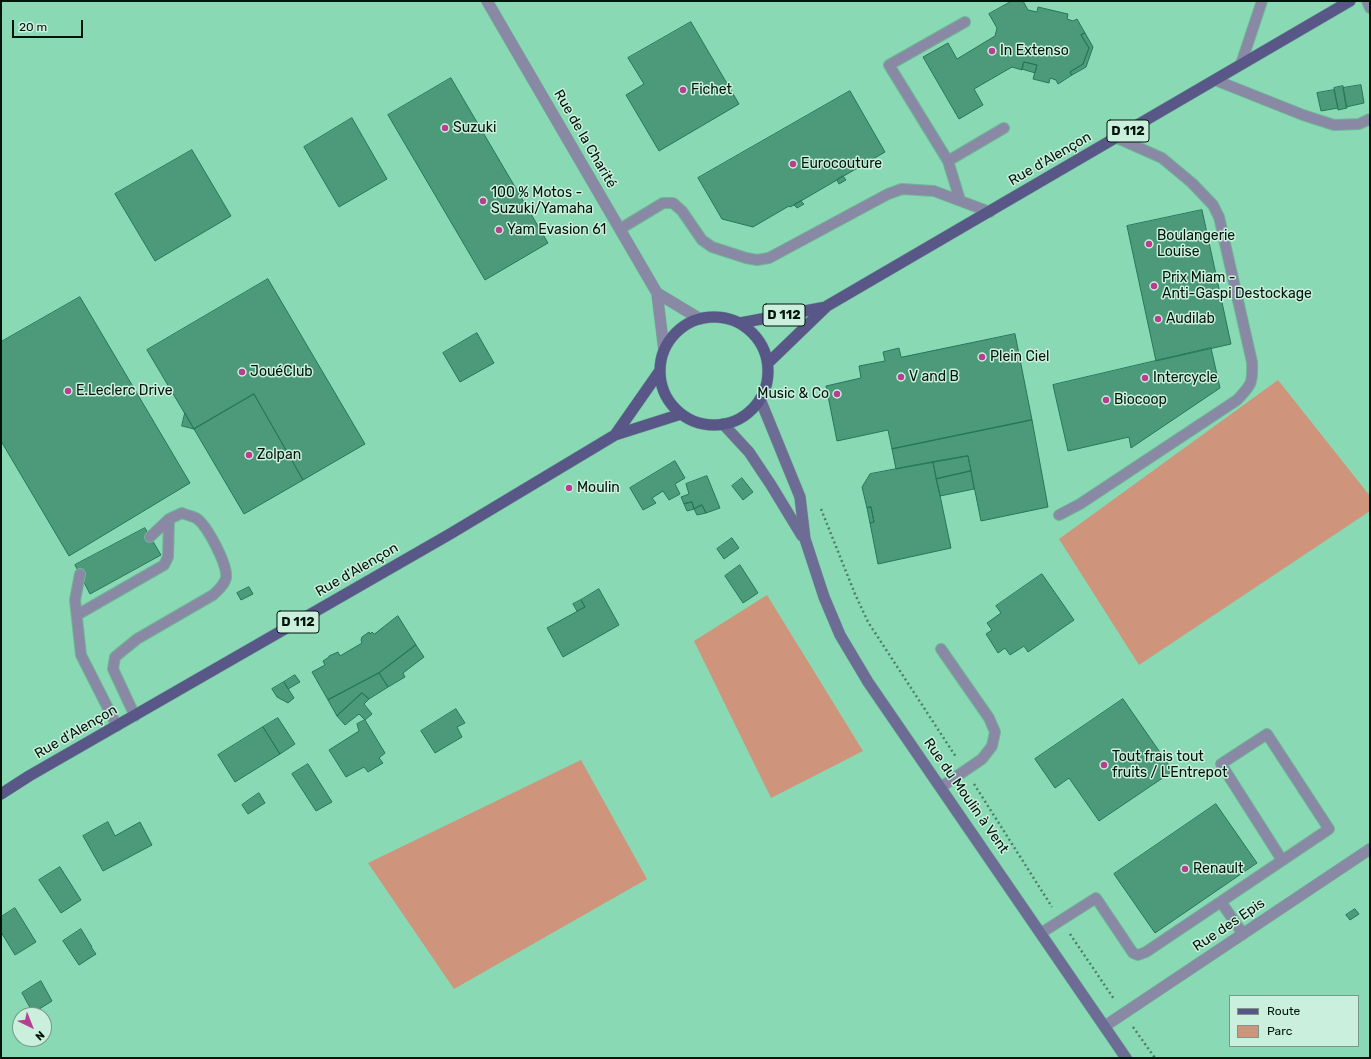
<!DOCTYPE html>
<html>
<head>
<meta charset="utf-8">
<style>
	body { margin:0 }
	#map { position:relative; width:1371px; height:1059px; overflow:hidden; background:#89d9b5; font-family:Rubik,sans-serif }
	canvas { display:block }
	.frame { position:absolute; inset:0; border:2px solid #00140a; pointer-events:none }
	.legend { position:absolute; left:1229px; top:995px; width:130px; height:52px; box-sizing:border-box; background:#caf0dd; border:1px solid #799889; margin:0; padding:5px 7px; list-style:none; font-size:12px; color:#00140a }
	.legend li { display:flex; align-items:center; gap:8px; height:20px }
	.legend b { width:20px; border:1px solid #799889 }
	.north { position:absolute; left:12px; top:1007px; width:40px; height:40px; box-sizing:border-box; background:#caf0dd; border:1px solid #799889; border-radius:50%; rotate:137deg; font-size:11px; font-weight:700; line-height:16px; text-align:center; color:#00140a }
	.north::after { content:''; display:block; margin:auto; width:14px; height:18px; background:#ba3e8f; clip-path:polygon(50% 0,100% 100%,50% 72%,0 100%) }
	.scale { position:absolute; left:12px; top:20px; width:71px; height:18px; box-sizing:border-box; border:2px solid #00140a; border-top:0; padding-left:5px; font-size:12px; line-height:14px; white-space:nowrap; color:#00140a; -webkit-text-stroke:3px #caf0dd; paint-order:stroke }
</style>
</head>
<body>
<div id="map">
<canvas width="1371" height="1059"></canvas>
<div class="frame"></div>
<ul class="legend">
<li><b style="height:5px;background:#585788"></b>Route</li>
<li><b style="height:11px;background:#ce957c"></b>Parc</li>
</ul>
<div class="north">N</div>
<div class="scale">20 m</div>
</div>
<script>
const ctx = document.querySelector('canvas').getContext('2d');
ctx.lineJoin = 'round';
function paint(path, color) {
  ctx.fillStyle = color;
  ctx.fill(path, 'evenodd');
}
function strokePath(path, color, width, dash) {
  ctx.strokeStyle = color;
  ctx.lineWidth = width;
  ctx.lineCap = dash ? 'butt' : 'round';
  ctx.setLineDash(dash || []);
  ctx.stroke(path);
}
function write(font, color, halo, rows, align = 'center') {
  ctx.font = font + ' Rubik,sans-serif';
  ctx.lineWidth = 3;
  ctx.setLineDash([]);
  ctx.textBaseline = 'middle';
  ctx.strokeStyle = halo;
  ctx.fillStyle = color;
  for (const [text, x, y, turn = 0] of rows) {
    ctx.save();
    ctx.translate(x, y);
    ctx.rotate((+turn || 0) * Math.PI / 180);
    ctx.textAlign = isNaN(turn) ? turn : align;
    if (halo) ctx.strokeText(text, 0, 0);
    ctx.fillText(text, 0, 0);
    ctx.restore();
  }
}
const green = new Path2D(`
	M 1278,380 L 1370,496 L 1370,511 L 1139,665 L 1059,539 Z
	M 767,595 L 863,751 L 771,798 L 694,641 Z
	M 581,760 L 647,879 L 454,989 L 368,863 Z`);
const building = new Path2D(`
	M 1012,1 L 1023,1 L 1028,10 L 1037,12 L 1038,7 L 1068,14 L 1067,19 L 1073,21 L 1077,19 L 1085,33 L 1081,35 L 1089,48 L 1083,64 L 1070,72 L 1072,75 L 1058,84 L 1056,80 L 1050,78 L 1049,83 L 1033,79 L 1037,65 L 1024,62 L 1022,70 L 1012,67 L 974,89 L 983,105 L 959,119 L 923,57 L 948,43 L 957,59 L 995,36 L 997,28 L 989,14 Z
	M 691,22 L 739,104 L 659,151 L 626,95 L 644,84 L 628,58 Z
	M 1085,33 L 1093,47 L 1086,67 L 1072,75 L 1070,72 L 1083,64 L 1089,48 L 1081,35 Z
	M 1024,62 L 1037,65 L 1035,73 L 1022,69 Z
	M 451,78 L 548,243 L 485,280 L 388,115 Z
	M 1361,85 L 1364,103 L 1346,107 L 1343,88 Z
	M 1343,86 L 1347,108 L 1338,110 L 1334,88 Z
	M 1334,90 L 1338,108 L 1321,111 L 1317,93 Z
	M 850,91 L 885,152 L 794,205 L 790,207 L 789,206 L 753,227 L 722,219 L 698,178 Z
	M 352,118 L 387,179 L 339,207 L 304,147 Z
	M 192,150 L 231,216 L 155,261 L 115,194 Z
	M 843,176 L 846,180 L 839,184 L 837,180 Z
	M 801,201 L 804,204 L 797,208 L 794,205 Z
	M 1202,210 L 1231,344 L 1156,361 L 1127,226 Z
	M 268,279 L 365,444 L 303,480 L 254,394 L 194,429 L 147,350 Z
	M 80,297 L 190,483 L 69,556 L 1,441 L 1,342 Z
	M 477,333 L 494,363 L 460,382 L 443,353 Z
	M 1015,334 L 1032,420 L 892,449 L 888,430 L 837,441 L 826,386 L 861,378 L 859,366 L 885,361 L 883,352 L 899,348 L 901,357 Z
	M 1211,348 L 1220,388 L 1131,448 L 1129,437 L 1068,451 L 1053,385 Z
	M 254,394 L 303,480 L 244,514 L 194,429 Z
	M 185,413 L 194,429 L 182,426 Z
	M 1032,420 L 1048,507 L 981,521 L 968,456 L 896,469 L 892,449 Z
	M 968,456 L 971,471 L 936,479 L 933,462 Z
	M 675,461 L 685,478 L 675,484 L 680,494 L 669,500 L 663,491 L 652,498 L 656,503 L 643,510 L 630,488 Z
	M 933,462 L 951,548 L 878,564 L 870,523 L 874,522 L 871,507 L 867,508 L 862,487 L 870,474 Z
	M 971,471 L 974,489 L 940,496 L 936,479 Z
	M 707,476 L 720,508 L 706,513 L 702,505 L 694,509 L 692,502 L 684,504 L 681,497 L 689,494 L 686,484 Z
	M 742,478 L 753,492 L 743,500 L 732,486 Z
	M 692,502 L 694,509 L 687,511 L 684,504 Z
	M 702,505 L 706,513 L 697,515 L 694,509 Z
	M 871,507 L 874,522 L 870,523 L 867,508 Z
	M 145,528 L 161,555 L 90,594 L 75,565 Z
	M 732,538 L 739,548 L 724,559 L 717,549 Z
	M 740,565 L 758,593 L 743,603 L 725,576 Z
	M 1042,574 L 1074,620 L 1028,652 L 1024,646 L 1010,655 L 1005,648 L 998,653 L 986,634 L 992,630 L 987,623 L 1001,613 L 996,606 Z
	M 249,587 L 253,594 L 241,600 L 237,593 Z
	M 599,589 L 619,625 L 563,657 L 547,628 L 585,607 L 581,600 Z
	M 581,600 L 585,607 L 577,611 L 573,604 Z
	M 398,616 L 416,645 L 379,673 L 328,700 L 312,672 L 325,665 L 323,661 L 329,657 L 329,656 L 338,652 L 340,656 L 362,643 L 361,640 L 362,637 L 369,632 L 370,634 L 372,632 L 374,634 Z
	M 416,645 L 424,657 L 403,673 L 405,677 L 388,687 L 379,673 Z
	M 379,673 L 388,687 L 369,699 L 362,693 L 337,716 L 328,700 Z
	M 295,675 L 300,682 L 288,689 L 284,682 Z
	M 284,682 L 294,698 L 288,703 L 277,697 L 272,689 Z
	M 362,693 L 369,699 L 364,704 L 372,714 L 365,720 L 359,714 L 345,725 L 337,716 Z
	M 1123,699 L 1173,771 L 1099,821 L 1069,778 L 1055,788 L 1035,759 Z
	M 456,709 L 465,723 L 457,727 L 462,737 L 435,753 L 421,731 Z
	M 278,718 L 295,744 L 280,754 L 263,727 Z
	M 365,720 L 385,753 L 379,758 L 383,763 L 368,772 L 364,767 L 346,777 L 329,750 L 359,731 L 357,724 Z
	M 263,727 L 280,754 L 235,782 L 218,755 Z
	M 308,764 L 332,802 L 316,811 L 292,774 Z
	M 259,793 L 265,803 L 248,814 L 242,805 Z
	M 1216,804 L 1257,863 L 1155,933 L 1114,874 Z
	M 108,822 L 115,836 L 140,822 L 152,845 L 103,871 L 83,836 Z
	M 60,867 L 81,900 L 61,913 L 39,880 Z
	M 15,908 L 36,942 L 15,955 L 1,932 L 1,917 Z
	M 1355,909 L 1359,914 L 1350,920 L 1346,915 Z
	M 81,929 L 92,947 L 91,947 L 96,954 L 79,965 L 63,941 Z
	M 41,981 L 52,1001 L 33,1013 L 22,993 Z`);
const path = new Path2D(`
	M 821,509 L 855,594 L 868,622 L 956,757
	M 974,784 L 1052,907
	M 1070,934 L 1114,999
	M 1133,1027 L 1155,1058`);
const service = new Path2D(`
	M 1367,1 L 1370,8
	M 1241,64 L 1262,1
	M 1215,80 L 1303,115 L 1334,125 L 1359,124 L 1370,119
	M 948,161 L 1004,128
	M 960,200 L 948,161 L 889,65 L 965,22
	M 620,229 L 663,203 L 673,203 L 682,211 L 702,240 L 712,247 L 746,258 L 757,260 L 769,258 L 888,194 L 902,189 L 934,191 L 990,212
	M 1059,515 L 1080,504 L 1237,400 C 1251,385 1253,384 1252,362 L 1219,217 L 1213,205 L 1192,183 L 1162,158 L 1117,138
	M 80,574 L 75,600 L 81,655 L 117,726
	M 77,615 L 164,565 L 168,557 L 169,519
	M 941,649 L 989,718 L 995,732 L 992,746 L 982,759 L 941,787
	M 135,716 L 113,669 L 115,657 L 137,639 L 213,595 C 218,590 224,586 226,578 C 228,565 207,525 196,518 C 192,516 186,515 182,513 L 169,519 L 150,537
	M 1221,902 L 1243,934
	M 1041,933 L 1096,898 L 1133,953 L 1138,955 L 1146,952 L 1329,829 L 1267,734 L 1221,764 L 1282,860`);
const minor = new Path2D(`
	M 1105,1026 L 1370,849`);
const tertiary = new Path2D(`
	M 487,1 L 657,293 L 664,350
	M 657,293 L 700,319`);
const secondary = new Path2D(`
	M 760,399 L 800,497 L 805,539 L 824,597 L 840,635 L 868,682 L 1126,1058
	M 723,424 L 749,452 L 771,485 L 802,536`);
const primary = new Path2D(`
	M660 371a54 54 0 1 1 108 0a54 54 0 1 1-108 0Z
	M 740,323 L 826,307
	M 768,363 L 827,306 L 1350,1
	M 615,435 L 659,372
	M 1,794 L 29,776 L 450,534 L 615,435 L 681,414`);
const markers = [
	[992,51,4,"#ba3e8f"],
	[683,90,4,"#ba3e8f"],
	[445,128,4,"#ba3e8f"],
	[793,164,4,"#ba3e8f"],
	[483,201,4,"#ba3e8f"],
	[499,230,4,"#ba3e8f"],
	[1149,244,4,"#ba3e8f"],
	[1154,286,4,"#ba3e8f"],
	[1158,319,4,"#ba3e8f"],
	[982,357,4,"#ba3e8f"],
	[242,372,4,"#ba3e8f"],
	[901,377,4,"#ba3e8f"],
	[1145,378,4,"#ba3e8f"],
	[68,391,4,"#ba3e8f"],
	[837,394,4,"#ba3e8f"],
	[1106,400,4,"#ba3e8f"],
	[249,455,4,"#ba3e8f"],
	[569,488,4,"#ba3e8f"],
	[1104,765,4,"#ba3e8f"],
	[1185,869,4,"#ba3e8f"]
];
const shields = [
	[1128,131,42],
	[784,315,42],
	[298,622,42]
];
const shieldNames = [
	["D 112",1128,131],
	["D 112",784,315],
	["D 112",298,622]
];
const poiNames = [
	["In Extenso",1000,51],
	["Fichet",691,90],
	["Suzuki",453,128],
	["Eurocouture",801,164],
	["100 % Motos -",491,193],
	["Suzuki/Yamaha",491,209],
	["Yam Evasion 61",507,230],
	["Boulangerie",1157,236],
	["Louise",1157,252],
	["Prix Miam -",1162,278],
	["Anti-Gaspi Destockage",1162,294],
	["Audilab",1166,319],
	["Plein Ciel",990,357],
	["JouéClub",250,372],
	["V and B",909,377],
	["Intercycle",1153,378],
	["E.Leclerc Drive",76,391],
	["Music & Co",829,394,"right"],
	["Biocoop",1114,400],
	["Zolpan",257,455],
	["Moulin",577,488],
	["Tout frais tout",1112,757],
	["fruits / L'Entrepot",1112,773],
	["Renault",1193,869]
];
const streetNames = [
	["Rue de la Charité",585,139,60],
	["Rue d'Alençon",1050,159,-30],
	["Rue d'Alençon",357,570,-30],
	["Rue d'Alençon",76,732,-30],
	["Rue du Moulin à Vent",966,796,55],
	["Rue des Epis",1229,925,-34]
];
paint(green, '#ce957c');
paint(building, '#4d9a7a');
strokePath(building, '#247859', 1);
strokePath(service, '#70b696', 12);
strokePath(minor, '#70b696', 12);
strokePath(tertiary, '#70b696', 12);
strokePath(secondary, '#70b696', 12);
strokePath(primary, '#70b696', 12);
strokePath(path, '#4b8068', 2.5, [2, 3]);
strokePath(service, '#8989a5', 10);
strokePath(minor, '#8989a5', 11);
strokePath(tertiary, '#8989a5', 11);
strokePath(secondary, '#6c6c95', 11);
strokePath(primary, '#585788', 11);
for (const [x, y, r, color] of markers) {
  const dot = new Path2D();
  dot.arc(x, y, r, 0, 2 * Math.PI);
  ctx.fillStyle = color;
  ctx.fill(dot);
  strokePath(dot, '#caf0dd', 1.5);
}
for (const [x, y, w] of shields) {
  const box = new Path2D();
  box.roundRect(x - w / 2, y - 11, w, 22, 3);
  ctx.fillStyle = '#caf0dd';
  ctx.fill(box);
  strokePath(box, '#00140a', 1);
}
write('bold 13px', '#00140a', null, shieldNames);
write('14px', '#00140a', '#caf0dd', poiNames, 'left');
write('14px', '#00140a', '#caf0dd', streetNames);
</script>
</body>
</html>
